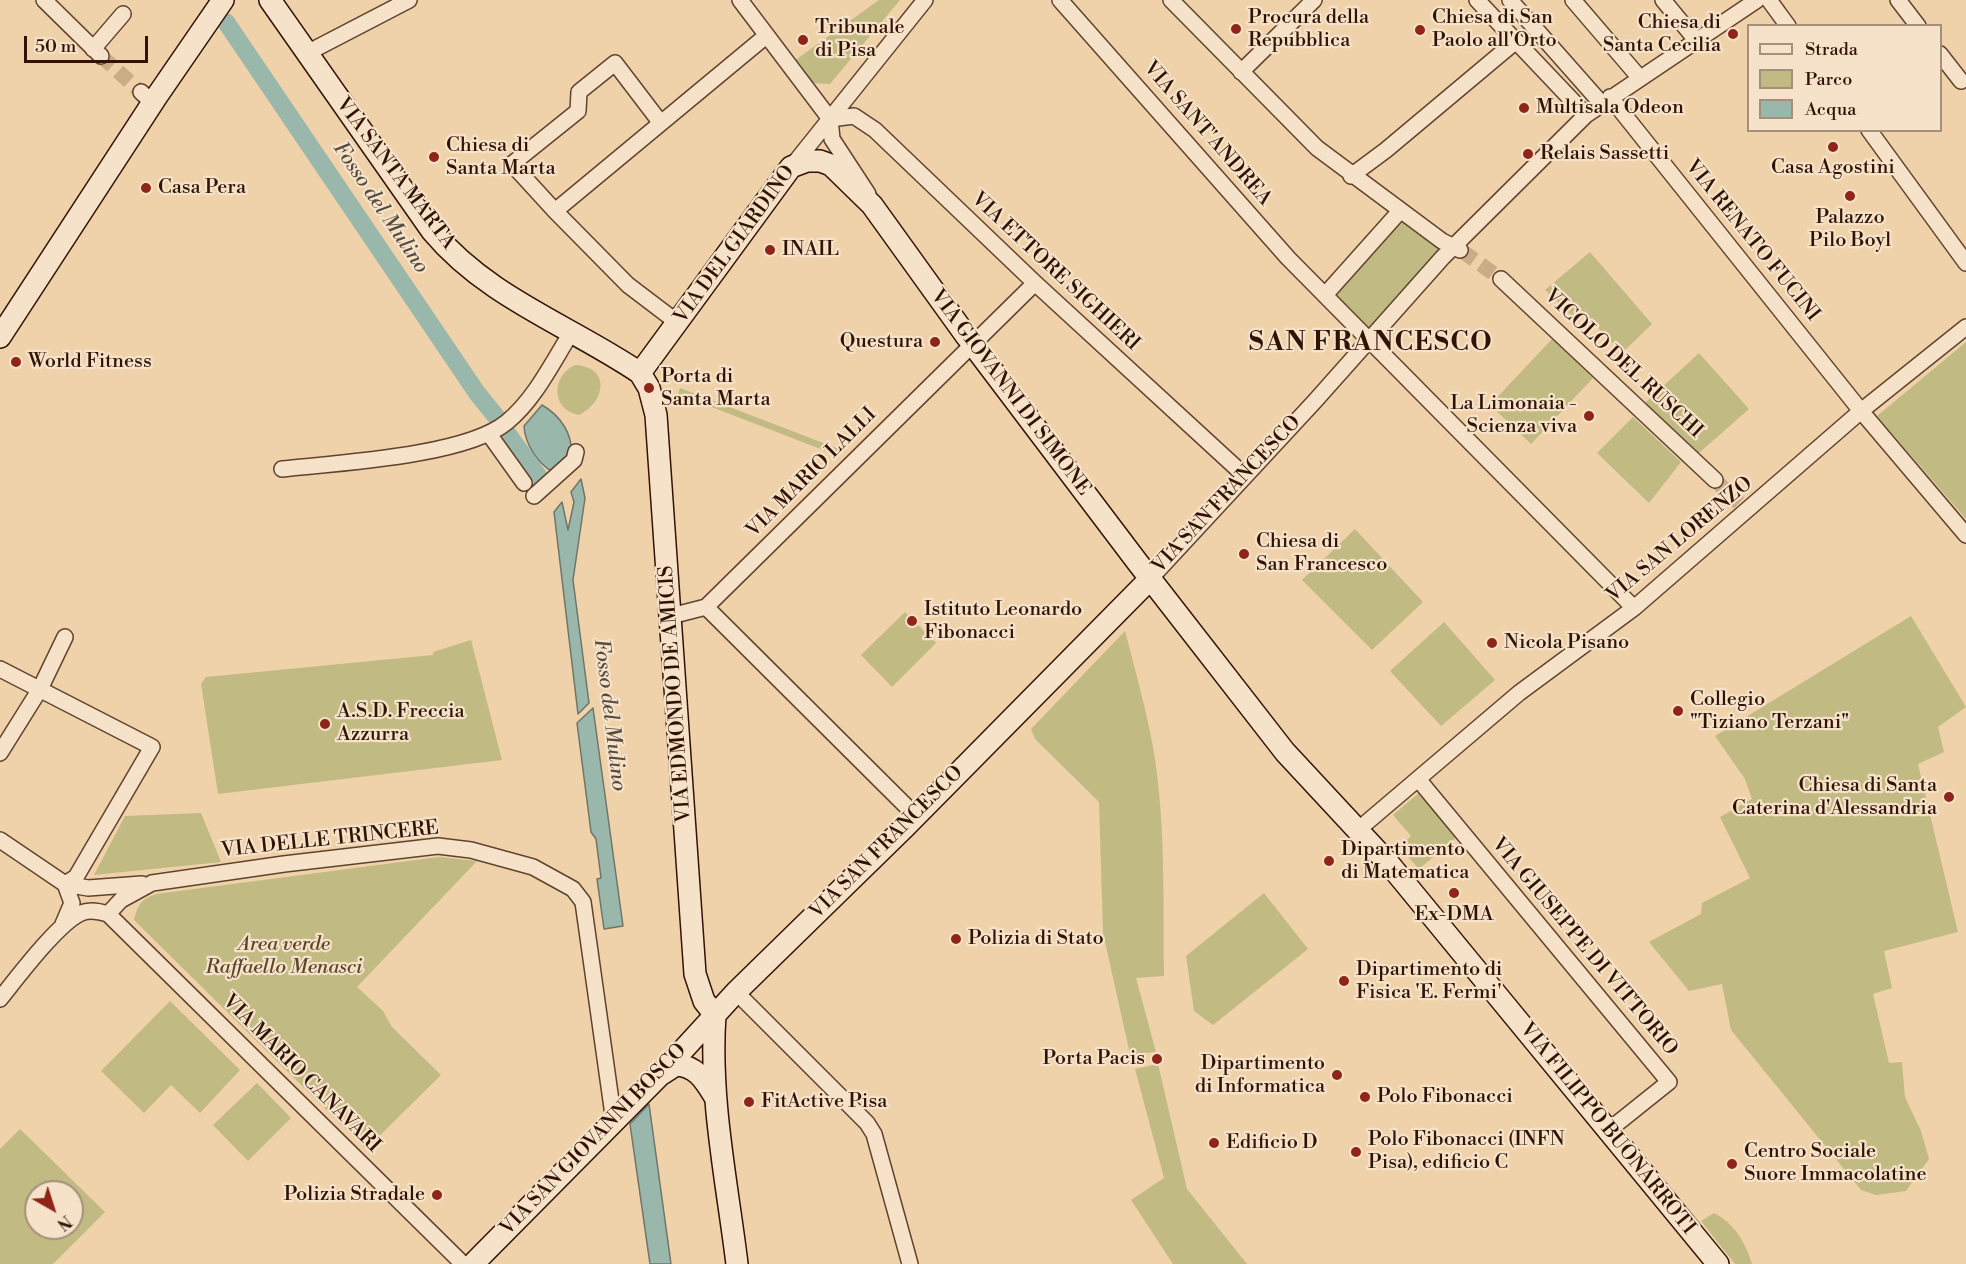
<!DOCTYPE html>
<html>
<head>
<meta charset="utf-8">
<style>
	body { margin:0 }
	#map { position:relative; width:1966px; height:1264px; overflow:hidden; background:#f0d2aa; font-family:"Libre Bodoni",serif }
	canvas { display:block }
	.legend { position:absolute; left:1747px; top:24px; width:195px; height:108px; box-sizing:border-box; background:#f5e2c8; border:2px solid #a68f7a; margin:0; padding:8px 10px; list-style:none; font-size:18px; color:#301305 }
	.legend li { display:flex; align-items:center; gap:12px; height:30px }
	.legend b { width:30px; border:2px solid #a68f7a }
	.north { position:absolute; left:24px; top:1180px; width:60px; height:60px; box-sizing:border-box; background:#f5e2c8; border:2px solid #a68f7a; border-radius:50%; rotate:141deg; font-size:16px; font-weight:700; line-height:24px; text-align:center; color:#301305 }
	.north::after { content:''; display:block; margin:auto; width:21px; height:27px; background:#8f2418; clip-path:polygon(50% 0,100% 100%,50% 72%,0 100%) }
	.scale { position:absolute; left:24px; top:36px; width:124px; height:27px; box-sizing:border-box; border:3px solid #301305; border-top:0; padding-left:8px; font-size:18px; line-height:21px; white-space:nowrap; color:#301305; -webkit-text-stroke:4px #f5e2c8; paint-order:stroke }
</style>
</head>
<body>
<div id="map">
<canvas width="1966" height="1264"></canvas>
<ul class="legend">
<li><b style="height:8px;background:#f5e2c8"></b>Strada</li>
<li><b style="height:16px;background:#c1ba83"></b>Parco</li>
<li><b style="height:16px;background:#9ab7ac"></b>Acqua</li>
</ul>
<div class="north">N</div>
<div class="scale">50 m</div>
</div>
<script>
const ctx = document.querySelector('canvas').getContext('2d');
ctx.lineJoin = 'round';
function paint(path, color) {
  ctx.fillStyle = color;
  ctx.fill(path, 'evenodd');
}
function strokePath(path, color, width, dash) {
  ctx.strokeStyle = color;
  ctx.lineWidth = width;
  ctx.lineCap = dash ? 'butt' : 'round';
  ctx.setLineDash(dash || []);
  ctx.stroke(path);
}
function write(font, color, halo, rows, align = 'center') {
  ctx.font = font + ' "Libre Bodoni",serif';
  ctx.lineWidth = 4.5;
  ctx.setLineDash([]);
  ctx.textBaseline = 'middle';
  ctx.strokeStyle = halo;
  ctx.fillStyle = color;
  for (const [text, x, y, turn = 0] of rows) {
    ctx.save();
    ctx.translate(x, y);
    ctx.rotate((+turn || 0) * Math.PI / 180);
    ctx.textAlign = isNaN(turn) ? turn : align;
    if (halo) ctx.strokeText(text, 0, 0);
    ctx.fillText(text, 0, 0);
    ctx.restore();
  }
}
const green = new Path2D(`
	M 879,0 L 900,0 L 830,84 L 811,83 L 794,61 Z
	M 1400,211 L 1452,247 L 1369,339 L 1325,295 Z
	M 1590,252 L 1652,324 L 1622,353 L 1580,309 L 1572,316 L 1545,290 Z
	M 1552,339 L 1593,378 L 1531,444 L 1490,405 Z
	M 1966,342 L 1966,519 L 1877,416 Z
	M 1699,353 L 1749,409 L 1699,453 L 1645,403 Z
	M 575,365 C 612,367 605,403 579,415 C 551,410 551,376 575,365 Z
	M 680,388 L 839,449 L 836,455 L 678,394 Z
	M 1633,417 L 1681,462 L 1649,503 L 1597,453 Z
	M 1355,529 L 1423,602 L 1372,650 L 1302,580 Z
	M 905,612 L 936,643 L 892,687 L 861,655 Z
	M 1911,616 L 1966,707 L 1938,727 L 1944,752 L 1918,764 L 1958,932 L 1884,951 L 1892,988 L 1873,994 L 1889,1063 L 1902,1062 L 1905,1097 L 1921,1131 L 1929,1159 L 1906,1191 L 1876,1195 L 1861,1190 L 1731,1030 L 1722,984 L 1689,991 L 1649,942 L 1701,914 L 1702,903 L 1750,878 L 1720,817 L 1752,799 L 1745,779 L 1715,736 Z
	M 1444,622 L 1495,680 L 1441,726 L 1390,671 Z
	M 1125,631 C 1135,670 1146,708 1153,747 C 1166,822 1163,900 1164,976 L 1136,978 L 1156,1052 L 1130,1054 L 1103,933 L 1099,802 L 1035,739 L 1031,729 Z
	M 471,640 L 502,760 L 218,794 L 201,684 L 206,677 L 433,655 L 433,652 Z
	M 1420,792 L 1458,836 L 1419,869 L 1399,847 L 1411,836 L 1393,815 Z
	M 201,813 L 221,862 L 94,875 L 125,816 Z
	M 439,857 L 477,861 L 357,987 L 383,1011 L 392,1027 L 441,1075 L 366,1149 L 134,920 C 138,905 141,899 156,894 Z
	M 1264,893 L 1308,949 L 1213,1025 L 1194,1011 L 1186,956 Z
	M 170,1001 L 240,1070 L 200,1113 L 171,1085 L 144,1113 L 101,1071 Z
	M 1158,1064 L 1187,1189 L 1247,1264 L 1173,1264 L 1131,1200 L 1164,1178 L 1135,1069 Z
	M 257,1083 L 291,1118 L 248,1161 L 213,1125 Z
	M 20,1129 L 105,1212 L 53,1264 L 0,1264 L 0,1149 ZM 36,1192 L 72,1192 L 72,1228 L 36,1228 Z
	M 1714,1213 C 1734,1223 1746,1243 1752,1264 L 1735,1264 L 1701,1221 Z`);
const water = new Path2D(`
	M 542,405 C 561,416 574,435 571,458 L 551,471 C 537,462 525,444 524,426 Z
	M 581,479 L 585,498 L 573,580 L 589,703 L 578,714 L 554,512 L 562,502 L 568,530 L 574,502 L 571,492 Z
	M 593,708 L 623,926 L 604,929 L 597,879 L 601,878 L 596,839 L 591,832 L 577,723 Z
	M 649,1104 L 671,1264 L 650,1264 L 630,1124 Z`);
const canal = new Path2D(`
	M 226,22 L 477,393 L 498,419
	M 507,433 L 544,484`);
const streetTunnel = new Path2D(`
	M 101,56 L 141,92
	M 1462,251 L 1501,279
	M 1715,480 L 1739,503`);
const street = new Path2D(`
	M 44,0 L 101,56
	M 740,0 L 830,119
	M 1060,0 L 1288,258 L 1634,608
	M 1171,0 L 1317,148 L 1442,241 L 1460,250
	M 1477,0 L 1586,115
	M 1510,0 L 1601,103
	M 1573,0 L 1639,77
	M 1663,0 L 1696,40
	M 1769,0 L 1788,26
	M 1898,0 L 1918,26
	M 93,49 L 123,14
	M 307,53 L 409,0
	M 1940,54 L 1961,81
	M 1241,72 L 1314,0
	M 141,92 L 153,103
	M 1610,97 L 1861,411 L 1966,535
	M 830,119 L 854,116 L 875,130 L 1035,283 L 1244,475
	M 830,119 L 832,139 L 868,194
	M 1869,130 L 1966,263
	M 793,165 L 925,0
	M 1351,176 L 1386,150 L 1516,41
	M 555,211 L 512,164 L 578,111 L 579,92 L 615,63 L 660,122
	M 1501,279 L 1715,480
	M 1325,295 L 1400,211
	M 678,323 L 628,285 L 555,211 L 766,36
	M 489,434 L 524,483
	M 282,469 C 338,463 466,456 507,422 C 535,399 552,363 571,333
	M 534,496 L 574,460 L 576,452
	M 1150,579 L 1315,401 L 1443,257 L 1586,115 L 1757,0
	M 706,607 L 916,816
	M 671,616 L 706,607 L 1035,283
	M 0,669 L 152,747 L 76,877 L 65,884 L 72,903 L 63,924
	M 0,753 L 40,689 L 65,637
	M 1418,779 L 1669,1082 L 1609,1130
	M 1359,829 L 1519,693 L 1634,608 L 1861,411 L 1966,327
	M 0,840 L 65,884 L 88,888 L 142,884
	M 108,914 L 121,900 L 152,883 L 284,864 L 438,846 L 471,850 L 533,867 L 573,889 L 583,902 L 614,1122
	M 736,992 L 867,1123 L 874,1134 L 910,1264
	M 0,999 C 17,978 58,923 81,913 C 90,909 99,911 108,914 L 463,1264`);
const secondary = new Path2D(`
	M 270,0 L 432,231 C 488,298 569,325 640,373 L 649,388 L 656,415 L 695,974 L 704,1001 L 715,1015
	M 0,337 L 157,96 L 223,0
	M 640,373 L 791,167 L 807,161 L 820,161 L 831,165 L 872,205 L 967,337 L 1138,563 L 1285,752 L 1390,865 L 1718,1264
	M 715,1015 C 709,1098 727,1182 737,1264
	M 662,1074 L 676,1065 C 697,1066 705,1081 715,1097
	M 473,1264 L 661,1074 L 736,992 L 905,827 L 1150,579`);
const markers = [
	[1236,29,6,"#8f2418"],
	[1420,30,6,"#8f2418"],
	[1733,34,6,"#8f2418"],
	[803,40,6,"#8f2418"],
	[1524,108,6,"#8f2418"],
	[1833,147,6,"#8f2418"],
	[1528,154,6,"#8f2418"],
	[434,157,6,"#8f2418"],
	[146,188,6,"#8f2418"],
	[1850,196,6,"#8f2418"],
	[770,250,6,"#8f2418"],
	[935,342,6,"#8f2418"],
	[16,362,6,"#8f2418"],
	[649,388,6,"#8f2418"],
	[1589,416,6,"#8f2418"],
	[1244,554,6,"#8f2418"],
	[912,621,6,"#8f2418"],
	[1492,643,6,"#8f2418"],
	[1678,711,6,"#8f2418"],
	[325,724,6,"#8f2418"],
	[1949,797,6,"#8f2418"],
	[1329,861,6,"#8f2418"],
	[1454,893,6,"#8f2418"],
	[956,939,6,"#8f2418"],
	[1344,981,6,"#8f2418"],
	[1157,1059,6,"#8f2418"],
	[1337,1075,6,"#8f2418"],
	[1365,1097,6,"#8f2418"],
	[749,1102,6,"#8f2418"],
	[1214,1143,6,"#8f2418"],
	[1356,1152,6,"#8f2418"],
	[1732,1164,6,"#8f2418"],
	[437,1195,6,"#8f2418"]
];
const poiNames = [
	["Procura della",1248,18],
	["Repubblica",1248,41],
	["Chiesa di San",1432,18],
	["Paolo all'Orto",1432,41],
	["Chiesa di",1721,23,"right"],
	["Santa Cecilia",1721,46,"right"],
	["Tribunale",815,28],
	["di Pisa",815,51],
	["Multisala Odeon",1536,108],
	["Chiesa di",446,146],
	["Santa Marta",446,169],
	["Relais Sassetti",1540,154],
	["Casa Agostini",1833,168,"center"],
	["Casa Pera",158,188],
	["Palazzo",1850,218,"center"],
	["Pilo Boyl",1850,241,"center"],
	["INAIL",782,250],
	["Questura",923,342,"right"],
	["World Fitness",28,362],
	["Porta di",661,377],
	["Santa Marta",661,400],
	["La Limonaia -",1577,404,"right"],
	["Scienza viva",1577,427,"right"],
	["Chiesa di",1256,542],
	["San Francesco",1256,565],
	["Istituto Leonardo",924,610],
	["Fibonacci",924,633],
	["Nicola Pisano",1504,643],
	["Collegio",1690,700],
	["\"Tiziano Terzani\"",1690,723],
	["A.S.D. Freccia",337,712],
	["Azzurra",337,735],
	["Chiesa di Santa",1937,786,"right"],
	["Caterina d'Alessandria",1937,809,"right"],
	["Dipartimento",1341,850],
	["di Matematica",1341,873],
	["Ex-DMA",1454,915,"center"],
	["Polizia di Stato",968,939],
	["Dipartimento di",1356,970],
	["Fisica 'E. Fermi'",1356,993],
	["Porta Pacis",1145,1059,"right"],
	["Dipartimento",1325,1064,"right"],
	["di Informatica",1325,1087,"right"],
	["Polo Fibonacci",1377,1097],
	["FitActive Pisa",761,1102],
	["Polo Fibonacci (INFN",1368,1140],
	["Pisa), edificio C",1368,1163],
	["Edificio D",1226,1143],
	["Centro Sociale",1744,1152],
	["Suore Immacolatine",1744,1175],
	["Polizia Stradale",425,1195,"right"]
];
const streetNames = [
	["VIA SANT'ANDREA",1207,134,49],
	["VIA SANTA MARTA",395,174,53],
	["VIA RENATO FUCINI",1752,241,51],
	["VIA DEL GIARDINO",735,245,-54],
	["VIA ETTORE SIGHIERI",1055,272,43],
	["VICOLO DEL RUSCHI",1623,364,43],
	["VIA GIOVANNI DI SIMONE",1010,393,53],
	["VIA MARIO LALLI",812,473,-45],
	["VIA SAN FRANCESCO",1227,495,-47],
	["VIA SAN LORENZO",1680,540,-40],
	["VIA EDMONDO DE AMICIS",676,694,-94],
	["VIA DELLE TRINCERE",330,840,-6],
	["VIA SAN FRANCESCO",887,843,-45],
	["VIA GIUSEPPE DI VITTORIO",1584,947,50],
	["VIA MARIO CANAVARI",301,1074,45],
	["VIA FILIPPO BUONARROTI",1607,1129,51],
	["VIA SAN GIOVANNI BOSCO",594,1140,-46]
];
const parkNames = [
	["Area verde",284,945],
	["Raffaello Menasci",284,968]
];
const waterNames = [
	["Fosso del Mulino",380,208,56],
	["Fosso del Mulino",609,715,83]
];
const districtNames = [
	["SAN FRANCESCO",1371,344]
];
paint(green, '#c1ba83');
paint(water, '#9ab7ac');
strokePath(water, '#707569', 1.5);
strokePath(canal, '#9ab7ac', 18);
strokePath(streetTunnel, '#caac89', 15, [15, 8]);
strokePath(street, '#60432e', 18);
strokePath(secondary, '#301305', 24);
strokePath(street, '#f5e2c8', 15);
strokePath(secondary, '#f5e2c8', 21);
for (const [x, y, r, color] of markers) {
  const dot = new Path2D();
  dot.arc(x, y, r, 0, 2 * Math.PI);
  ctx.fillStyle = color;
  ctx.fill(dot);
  strokePath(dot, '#f5e2c8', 2);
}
write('20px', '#301305', '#f5e2c8', poiNames, 'left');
write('20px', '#301305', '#f5e2c8', streetNames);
write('italic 20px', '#5c452b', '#f5e2c8', parkNames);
write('italic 21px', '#554c3f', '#f5e2c8', waterNames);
ctx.letterSpacing = '1.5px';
write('bold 26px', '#301305', '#f5e2c8', districtNames);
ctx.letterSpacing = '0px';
</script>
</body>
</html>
